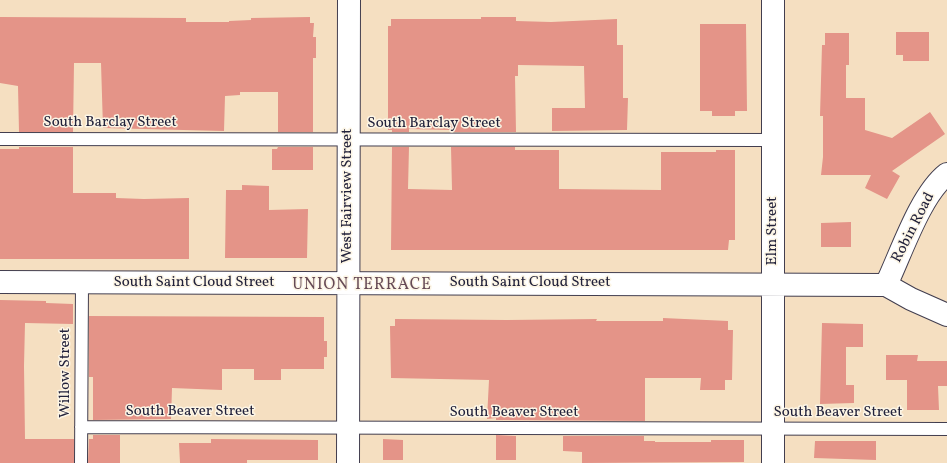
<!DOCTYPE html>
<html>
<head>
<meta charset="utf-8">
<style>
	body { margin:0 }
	canvas { display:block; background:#f5dfc1 }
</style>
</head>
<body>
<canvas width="947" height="463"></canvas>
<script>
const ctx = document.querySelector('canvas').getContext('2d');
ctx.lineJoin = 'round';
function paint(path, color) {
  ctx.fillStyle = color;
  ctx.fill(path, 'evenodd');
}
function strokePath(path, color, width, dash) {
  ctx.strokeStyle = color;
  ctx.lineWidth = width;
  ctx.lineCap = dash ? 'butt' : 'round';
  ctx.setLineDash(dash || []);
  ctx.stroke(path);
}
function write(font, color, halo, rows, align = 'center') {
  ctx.font = font + ' Vollkorn,serif';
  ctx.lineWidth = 3;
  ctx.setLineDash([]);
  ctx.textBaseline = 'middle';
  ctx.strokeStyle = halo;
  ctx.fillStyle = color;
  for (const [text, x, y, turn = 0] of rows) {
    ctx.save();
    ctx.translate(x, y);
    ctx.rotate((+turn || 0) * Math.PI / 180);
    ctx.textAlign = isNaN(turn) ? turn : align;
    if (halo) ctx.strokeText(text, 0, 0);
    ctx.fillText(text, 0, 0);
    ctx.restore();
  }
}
const building = new Path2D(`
	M 0,17 L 186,18 L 186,22 L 229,22 L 229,21 L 251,20 L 251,18 L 310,17 L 310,23 L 314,23 L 313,37 L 316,37 L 316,58 L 313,58 L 313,132 L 278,132 L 278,92 L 240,92 L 240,95 L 225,96 L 224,131 L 103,128 L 101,63 L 74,63 L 73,132 L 19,132 L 18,86 L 0,83 Z
	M 481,17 L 516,17 L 516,21 L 551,22 L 617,19 L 617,45 L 623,45 L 623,98 L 628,98 L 627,130 L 552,131 L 552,108 L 585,108 L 584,66 L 518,65 L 518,76 L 515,76 L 516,132 L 451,132 L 451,130 L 409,129 L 409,132 L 392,132 L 392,130 L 388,130 L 388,26 L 391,26 L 391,19 L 481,19 Z
	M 700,24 L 746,24 L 747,111 L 735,111 L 735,116 L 712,116 L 712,111 L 700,111 Z
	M 896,32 L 929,32 L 929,61 L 903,61 L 903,55 L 896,55 Z
	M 825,33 L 849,33 L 849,65 L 846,65 L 846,98 L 865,98 L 865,130 L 892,138 L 930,112 L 945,134 L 892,171 L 900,176 L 887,199 L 865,188 L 871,175 L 821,175 L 823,157 L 823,116 L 820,116 L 822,45 L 825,45 Z
	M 19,147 L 73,147 L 73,193 L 116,193 L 116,198 L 144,199 L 189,198 L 189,259 L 0,259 L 0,149 L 19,149 Z
	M 278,147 L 313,147 L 313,170 L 272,170 L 272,149 L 277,149 Z
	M 392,147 L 409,147 L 408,189 L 452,190 L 451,147 L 515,147 L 515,150 L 559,150 L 559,189 L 661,190 L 661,152 L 716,152 L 716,150 L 735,150 L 735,240 L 729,240 L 728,250 L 391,250 Z
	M 242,185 L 269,186 L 269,210 L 308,209 L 307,258 L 225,258 L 226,190 L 242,190 Z
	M 851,222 L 851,247 L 821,247 L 821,223 Z
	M 0,300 L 46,301 L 46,303 L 73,304 L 73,324 L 25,323 L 24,366 L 25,439 L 74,439 L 74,463 L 0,463 Z
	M 89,316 L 324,317 L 324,341 L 327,341 L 327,357 L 324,357 L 324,369 L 281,369 L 281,380 L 254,380 L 254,369 L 222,369 L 222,390 L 172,388 L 171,419 L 93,420 L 93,377 L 89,377 Z
	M 663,318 L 728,321 L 728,330 L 733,330 L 732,380 L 725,380 L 725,390 L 700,390 L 701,378 L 645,378 L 645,421 L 496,420 L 496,418 L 487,419 L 489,380 L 391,378 L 390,326 L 395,326 L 395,319 L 507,320 L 597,319 L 596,321 L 663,321 Z
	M 822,323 L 863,324 L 863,347 L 846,347 L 846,385 L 854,385 L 854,403 L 820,404 Z
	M 886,355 L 918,355 L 917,361 L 947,361 L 947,386 L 938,386 L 939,410 L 907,410 L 907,380 L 886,380 Z
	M 93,435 L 120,435 L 120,463 L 88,463 L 89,439 L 93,439 Z
	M 496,435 L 516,436 L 516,460 L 496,460 Z
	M 563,436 L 644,436 L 644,441 L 655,441 L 655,442 L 711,442 L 711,440 L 744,440 L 744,462 L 582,463 L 582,452 L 563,451 Z
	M 211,439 L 318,440 L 318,460 L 247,460 L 247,463 L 180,463 L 179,443 L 211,443 Z
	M 383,439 L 403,440 L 403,460 L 383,460 Z
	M 815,441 L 876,441 L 876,460 L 814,458 Z`);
const service = new Path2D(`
	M 0,139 L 772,140
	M 81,427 L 947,429
	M 81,463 L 82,282`);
const minor = new Path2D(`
	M 0,282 L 886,285 L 911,299 L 947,315
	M 886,285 C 901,254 920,195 947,174
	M 348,463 L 349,0
	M 773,463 L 773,0`);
const streetNames = [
	["South Barclay Street",110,123],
	["South Barclay Street",434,124],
	["West Fairview Street",348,196,-90],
	["Robin Road",914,228,-63],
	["Elm Street",773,231,-90],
	["South Saint Cloud Street",194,283],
	["South Saint Cloud Street",530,283],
	["Willow Street",66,373,-90],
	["South Beaver Street",190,412],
	["South Beaver Street",514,413],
	["South Beaver Street",838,413]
];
const neighbourhoodNames = [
	["UNION TERRACE",362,286]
];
paint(building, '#e49488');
strokePath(service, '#423e4f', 14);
strokePath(minor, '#423e4f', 24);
strokePath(service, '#fff', 12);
strokePath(minor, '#fff', 22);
write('15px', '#22223b', '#fcf5e5', streetNames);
ctx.letterSpacing = '1px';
write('16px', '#664a56', '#fcf5e5', neighbourhoodNames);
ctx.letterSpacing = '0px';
</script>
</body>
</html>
